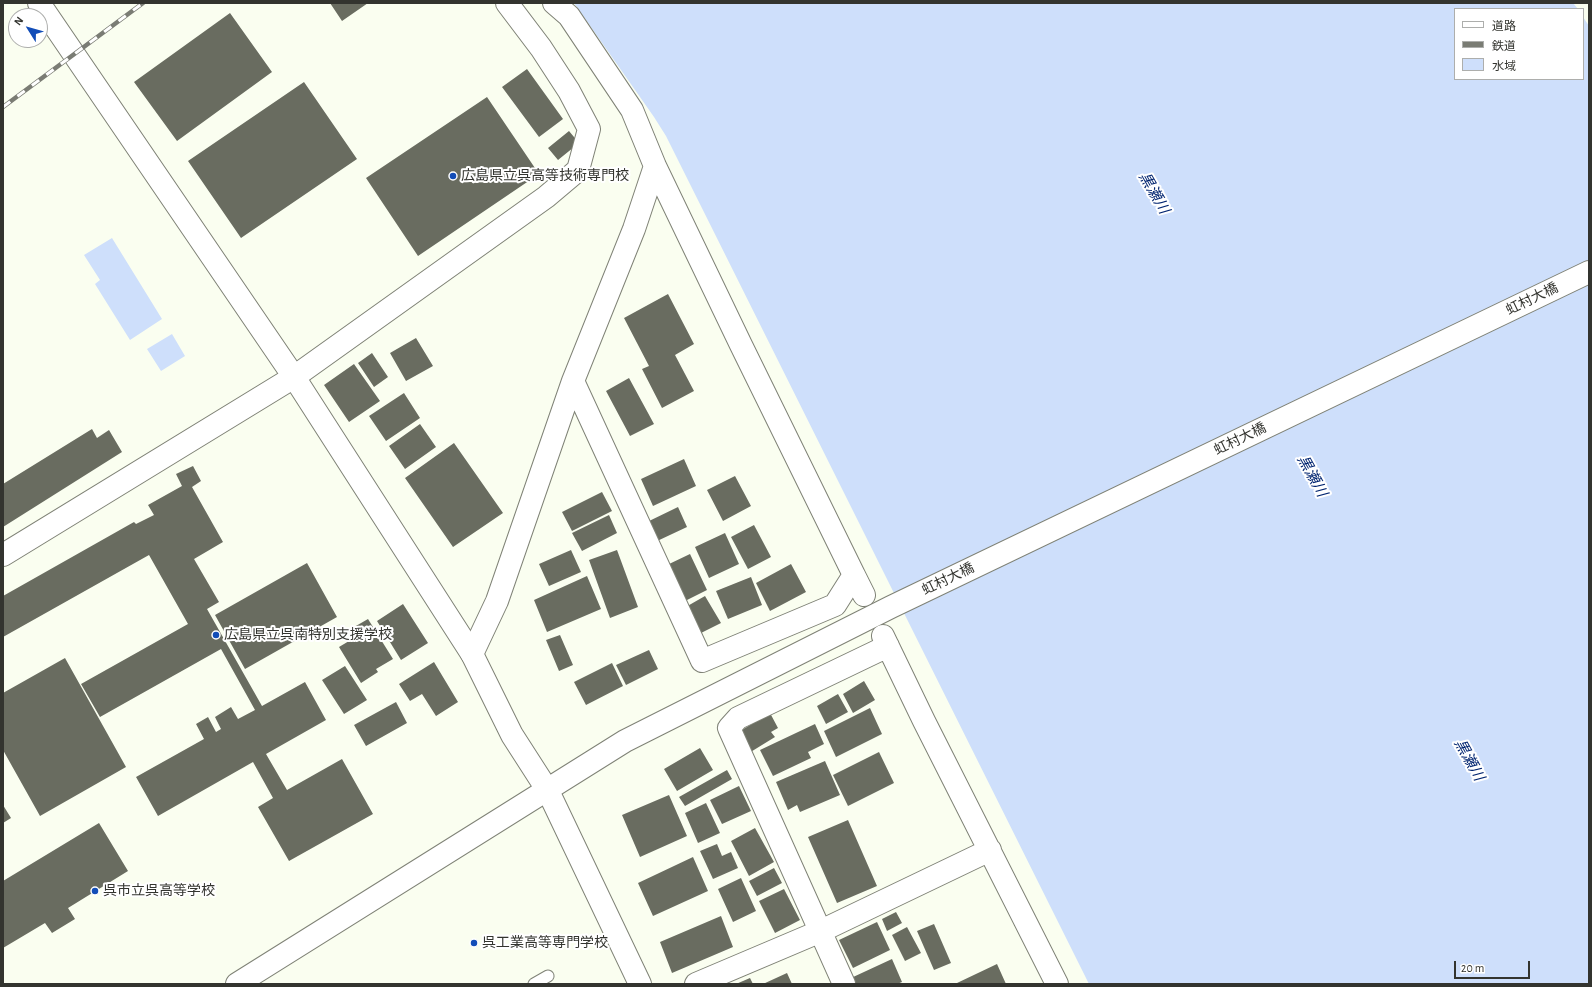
<!DOCTYPE html>
<html>
<head>
<meta charset="utf-8">
<style>
	body { margin:0 }
	#map { position:relative; width:1592px; height:987px; overflow:hidden; background:#fafef0; font-family:"Alegreya Sans","Noto Sans JP",sans-serif }
	canvas { display:block }
	.frame { position:absolute; inset:0; border:4px solid #33342f; pointer-events:none }
	.legend { position:absolute; left:1454px; top:8px; width:130px; height:72px; box-sizing:border-box; background:#fff; border:1px solid #adaeac; margin:0; padding:5px 7px; list-style:none; font-size:12px; color:#33342f }
	.legend li { display:flex; align-items:center; gap:8px; height:20px }
	.legend b { width:20px; border:1px solid #adaeac }
	.north { position:absolute; left:8px; top:8px; width:40px; height:40px; box-sizing:border-box; background:#fff; border:1px solid #adaeac; border-radius:50%; rotate:307deg; font-size:11px; font-weight:700; line-height:16px; text-align:center; color:#33342f }
	.north::after { content:''; display:block; margin:auto; width:14px; height:18px; background:#124db8; clip-path:polygon(50% 0,100% 100%,50% 72%,0 100%) }
	.scale { position:absolute; left:1454px; top:961px; width:76px; height:18px; box-sizing:border-box; border:2px solid #33342f; border-top:0; padding-left:5px; font-size:12px; line-height:14px; white-space:nowrap; color:#33342f; -webkit-text-stroke:3px #fff; paint-order:stroke }
</style>
</head>
<body>
<div id="map">
<canvas width="1592" height="987"></canvas>
<div class="frame"></div>
<ul class="legend">
<li><b style="height:5px;background:#fff"></b>道路</li>
<li><b style="height:5px;background:#7a7c74"></b>鉄道</li>
<li><b style="height:11px;background:#cedffb"></b>水域</li>
</ul>
<div class="north">N</div>
<div class="scale">20 m</div>
</div>
<script>
const ctx = document.querySelector('canvas').getContext('2d');
ctx.lineJoin = 'round';
function paint(path, color) {
  ctx.fillStyle = color;
  ctx.fill(path, 'evenodd');
}
function strokePath(path, color, width, dash) {
  ctx.strokeStyle = color;
  ctx.lineWidth = width;
  ctx.lineCap = dash ? 'butt' : 'round';
  ctx.setLineDash(dash || []);
  ctx.stroke(path);
}
function write(font, color, halo, rows, align = 'center') {
  ctx.font = font + ' "Alegreya Sans","Noto Sans JP",sans-serif';
  ctx.lineWidth = 4;
  ctx.setLineDash([]);
  ctx.textBaseline = 'middle';
  ctx.strokeStyle = halo;
  ctx.fillStyle = color;
  for (const [text, x, y, turn = 0] of rows) {
    ctx.save();
    ctx.translate(x, y);
    ctx.rotate((+turn || 0) * Math.PI / 180);
    ctx.textAlign = isNaN(turn) ? turn : align;
    if (halo) ctx.strokeText(text, 0, 0);
    ctx.fillText(text, 0, 0);
    ctx.restore();
  }
}
const water = new Path2D(`
	M 574,3 L 1573,3 L 1578,9 L 1455,9 L 1455,79 L 1583,79 L 1583,17 L 1589,26 L 1589,984 L 1089,984 L 666,136 L 654,117 Z
	M 112,238 L 162,319 L 130,340 L 95,284 L 100,280 L 84,255 Z
	M 172,334 L 185,356 L 161,371 L 147,349 Z`);
const building = new Path2D(`
	M 330,3 L 368,3 L 342,21 Z
	M 230,13 L 272,72 L 177,141 L 134,82 Z
	M 527,69 L 563,119 L 539,137 L 502,87 Z
	M 304,82 L 357,159 L 241,238 L 188,161 Z
	M 487,97 L 539,174 L 418,256 L 366,178 Z
	M 569,131 L 579,143 L 558,160 L 548,148 Z
	M 668,294 L 694,344 L 675,355 L 694,391 L 662,408 L 642,369 L 649,366 L 624,318 Z
	M 416,338 L 433,366 L 406,381 L 390,353 Z
	M 372,353 L 388,377 L 374,387 L 358,363 Z
	M 354,364 L 380,401 L 349,422 L 324,385 Z
	M 629,378 L 654,424 L 630,436 L 606,391 Z
	M 404,393 L 420,418 L 386,441 L 369,416 Z
	M 420,424 L 436,447 L 405,469 L 389,446 Z
	M 92,429 L 97,438 L 109,430 L 122,452 L 3,527 L 3,484 Z
	M 454,443 L 503,513 L 453,547 L 405,478 Z
	M 684,459 L 696,486 L 653,506 L 641,479 Z
	M 193,466 L 201,481 L 192,487 L 223,542 L 194,559 L 219,602 L 207,609 L 262,706 L 305,682 L 326,720 L 266,754 L 287,790 L 342,759 L 373,814 L 289,861 L 258,807 L 273,798 L 253,762 L 158,816 L 136,777 L 204,739 L 196,724 L 208,717 L 216,732 L 221,729 L 215,717 L 231,707 L 238,719 L 255,710 L 221,649 L 100,717 L 81,684 L 188,624 L 149,555 L 3,637 L 3,596 L 134,522 L 136,524 L 154,515 L 148,505 L 182,486 L 176,474 Z
	M 735,476 L 751,506 L 723,521 L 707,490 Z
	M 602,492 L 612,511 L 572,531 L 562,512 Z
	M 678,507 L 687,527 L 655,542 L 645,523 Z
	M 609,515 L 617,533 L 582,551 L 572,533 Z
	M 754,525 L 771,557 L 748,569 L 731,537 Z
	M 725,533 L 739,564 L 709,578 L 695,547 Z
	M 571,550 L 581,572 L 549,586 L 539,564 Z
	M 617,550 L 638,607 L 610,618 L 589,560 Z
	M 690,554 L 707,590 L 685,601 L 667,565 Z
	M 307,563 L 337,617 L 245,669 L 215,615 Z
	M 791,564 L 806,592 L 770,611 L 756,583 Z
	M 587,576 L 601,609 L 547,632 L 534,600 Z
	M 751,577 L 762,605 L 728,619 L 716,591 Z
	M 705,596 L 721,623 L 699,634 L 684,608 Z
	M 403,604 L 428,643 L 401,660 L 377,621 Z
	M 368,619 L 393,659 L 376,669 L 378,672 L 361,683 L 339,647 L 354,638 L 349,630 Z
	M 560,635 L 573,665 L 559,671 L 546,640 Z
	M 649,650 L 658,669 L 626,685 L 616,665 Z
	M 65,658 L 126,767 L 40,816 L 3,750 L 3,693 Z
	M 434,662 L 458,702 L 436,716 L 422,694 L 410,701 L 399,684 Z
	M 612,663 L 623,686 L 586,705 L 574,682 Z
	M 345,666 L 367,700 L 344,714 L 322,680 Z
	M 864,681 L 875,700 L 853,713 L 843,694 Z
	M 838,694 L 848,712 L 826,724 L 817,706 Z
	M 396,702 L 407,723 L 366,746 L 354,725 Z
	M 870,708 L 882,734 L 836,757 L 824,731 Z
	M 770,713 L 778,728 L 771,732 L 775,737 L 749,753 L 737,733 Z
	M 815,724 L 824,744 L 808,752 L 811,758 L 773,776 L 760,750 Z
	M 700,748 L 713,770 L 677,791 L 664,769 Z
	M 879,752 L 894,783 L 848,806 L 833,775 Z
	M 825,761 L 840,795 L 800,812 L 797,805 L 788,810 L 776,782 Z
	M 727,770 L 732,779 L 685,806 L 679,797 Z
	M 739,786 L 751,811 L 722,824 L 710,800 Z
	M 669,795 L 687,836 L 640,857 L 622,815 Z
	M 706,803 L 720,833 L 698,843 L 685,813 Z
	M 3,805 L 11,818 L 3,823 Z
	M 848,820 L 877,886 L 837,903 L 808,837 Z
	M 99,823 L 128,871 L 68,908 L 75,919 L 52,933 L 45,923 L 3,948 L 3,881 Z
	M 755,828 L 774,862 L 749,876 L 731,841 Z
	M 717,844 L 722,856 L 731,852 L 738,868 L 713,879 L 700,851 Z
	M 693,857 L 708,891 L 653,916 L 638,883 Z
	M 774,868 L 782,883 L 757,896 L 749,881 Z
	M 741,878 L 756,911 L 733,922 L 718,889 Z
	M 784,889 L 800,920 L 775,933 L 759,901 Z
	M 896,912 L 902,923 L 887,931 L 882,919 Z
	M 721,916 L 733,947 L 672,973 L 660,942 Z
	M 877,922 L 890,950 L 853,968 L 839,940 Z
	M 934,924 L 951,963 L 934,970 L 917,931 Z
	M 907,927 L 921,953 L 905,961 L 892,935 Z
	M 892,959 L 902,982 L 897,984 L 854,984 L 851,978 Z
	M 997,964 L 1006,984 L 958,984 L 957,983 Z
	M 787,973 L 792,984 L 763,984 Z
	M 750,978 L 753,984 L 736,984 Z`);
const service = new Path2D(`
	M 534,984 L 548,976`);
const minor = new Path2D(`
	M 554,3 L 569,16 L 632,110 L 655,166 L 741,345 L 854,575 L 835,605 L 702,661 L 573,381
	M 3,555 L 294,377 L 546,197 L 578,170 L 589,129 L 569,91 L 541,48 L 507,3
	M 854,575 L 864,595
	M 883,636 L 924,721 L 1057,984
	M 472,654 L 497,601 L 573,381 L 634,229 L 655,166
	M 696,984 L 821,931 L 990,850
	M 844,984 L 729,728 L 738,718 L 888,646`);
const tertiary = new Path2D(`
	M 39,3 L 294,377 L 472,654 L 512,735 L 548,791 L 640,984
	M 237,984 L 625,741 L 891,607 L 1589,272`);
const rail = new Path2D(`
	M 3,107 L 143,3`);
const markers = [
	[453,176,4,"#124db8"],
	[216,635,4,"#124db8"],
	[95,891,4,"#124db8"],
	[474,943,4,"#124db8"]
];
const poiNames = [
	["広島県立呉高等技術専門校",461,176],
	["広島県立呉南特別支援学校",224,635],
	["呉市立呉高等学校",103,891],
	["呉工業高等専門学校",482,943]
];
const streetNames = [
	["虹村大橋",1532,299,-26],
	["虹村大橋",1240,439,-26],
	["虹村大橋",948,579,-26]
];
const waterNames = [
	["黒瀬川",1154,193,60],
	["黒瀬川",1312,476,61],
	["黒瀬川",1469,760,61]
];
paint(water, '#cedffb');
paint(building, '#696c60');
strokePath(service, '#7f8276', 13);
strokePath(minor, '#7f8276', 24);
strokePath(tertiary, '#7f8276', 24);
strokePath(service, '#fff', 11);
strokePath(minor, '#fff', 22);
strokePath(tertiary, '#fff', 22);
strokePath(rail, '#7a7c74', 4.5);
strokePath(rail, '#fff', 3, [9]);
for (const [x, y, r, color] of markers) {
  const dot = new Path2D();
  dot.arc(x, y, r, 0, 2 * Math.PI);
  ctx.fillStyle = color;
  ctx.fill(dot);
  strokePath(dot, '#fff', 1.5);
}
write('14px', '#33342f', '#fff', poiNames, 'left');
write('14px', '#33342f', '#fff', streetNames);
write('italic 15px', '#002470', '#fff', waterNames);
</script>
</body>
</html>
